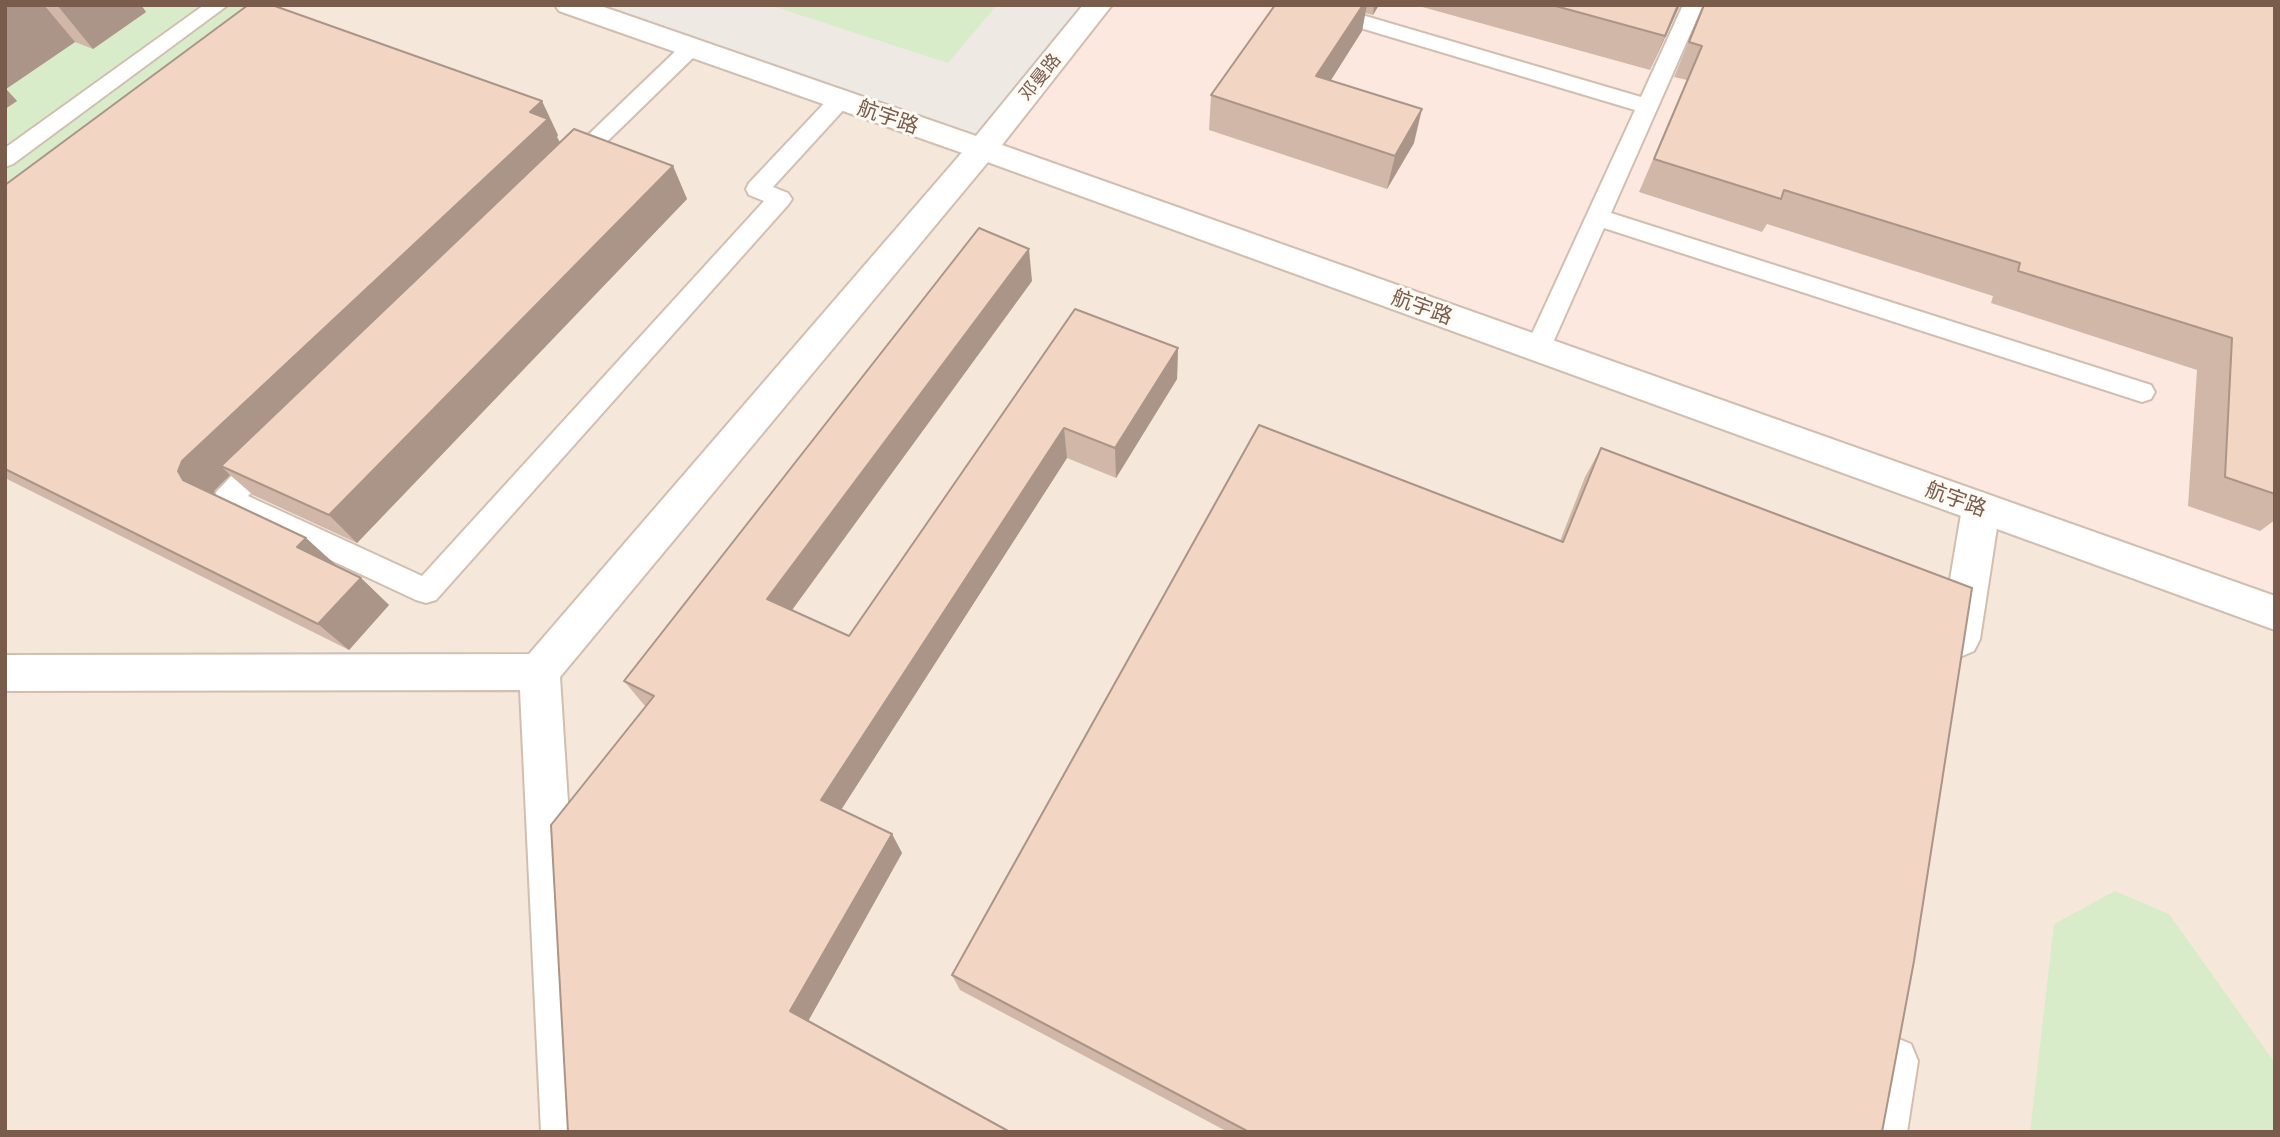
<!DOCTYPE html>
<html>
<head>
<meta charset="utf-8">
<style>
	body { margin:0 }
	#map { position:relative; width:2280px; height:1137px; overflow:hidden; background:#fdf6ec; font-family:Ubuntu,sans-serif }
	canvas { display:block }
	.frame { position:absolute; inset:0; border:7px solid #7a5c4d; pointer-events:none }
</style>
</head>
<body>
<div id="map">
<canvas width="2280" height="1137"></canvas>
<div class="frame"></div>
</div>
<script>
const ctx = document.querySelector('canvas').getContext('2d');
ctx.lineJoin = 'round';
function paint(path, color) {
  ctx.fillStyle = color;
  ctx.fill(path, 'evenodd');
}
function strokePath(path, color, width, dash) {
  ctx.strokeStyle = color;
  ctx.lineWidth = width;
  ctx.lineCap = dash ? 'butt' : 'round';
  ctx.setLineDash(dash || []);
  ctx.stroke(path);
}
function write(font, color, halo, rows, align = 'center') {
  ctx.font = font + ' Ubuntu,"Noto Sans SC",sans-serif';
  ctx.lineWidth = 6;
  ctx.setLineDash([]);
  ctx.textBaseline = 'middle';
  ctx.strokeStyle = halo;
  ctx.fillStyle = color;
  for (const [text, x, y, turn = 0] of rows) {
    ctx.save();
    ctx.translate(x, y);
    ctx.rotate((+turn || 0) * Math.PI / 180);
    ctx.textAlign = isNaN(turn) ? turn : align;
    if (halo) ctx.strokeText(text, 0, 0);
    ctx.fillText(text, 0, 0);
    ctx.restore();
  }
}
const residential = new Path2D(`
	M 5,5 L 2275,5 L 2275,1132 L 5,1132 Z`);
const commercial = new Path2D(`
	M 1098,5 L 2275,5 L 2275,613 L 982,149 Z`);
const industrial = new Path2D(`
	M 569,5 L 1098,5 L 982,149 Z`);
const green = new Path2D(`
	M 5,5 L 251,5 L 5,186 Z
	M 769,5 L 997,5 L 948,63 Z
	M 2115,891 L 2169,914 L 2275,1063 L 2275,1132 L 2030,1132 L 2054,924 Z`);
const service = new Path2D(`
	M 204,5 L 228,5 L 13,164 L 5,167 L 5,148 Z
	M 1294,5 L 1328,5 L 1641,97 L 1683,5 L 1703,5 L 1611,213 L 2151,385 L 2155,392 L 2151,399 L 2142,402 L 1604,228 L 1547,356 L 1538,359 L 1529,356 L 1525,349 L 1635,110 L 1297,9 Z
	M 691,41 L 698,43 L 701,48 L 698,53 L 580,168 L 572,171 L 564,168 L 561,163 L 564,158 L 684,43 Z
	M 840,93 L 848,95 L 851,100 L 848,105 L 773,187 L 788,193 L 792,199 L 788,205 L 436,600 L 426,603 L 416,600 L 217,507 L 213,499 L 217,491 C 233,476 254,445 276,452 L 280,460 L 276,468 L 248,496 L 422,576 L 764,201 L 749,195 L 746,189 L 749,183 L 832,95 Z`);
const minor = new Path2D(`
	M 982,139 L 993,142 L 997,149 L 993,156 L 560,677 L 589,1132 L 541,1132 L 520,690 L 5,691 L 5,655 L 529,654 L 971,142 Z
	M 1981,492 L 1994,497 L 2000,508 L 1980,639 L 1974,651 L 1960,657 L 1946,651 L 1940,639 L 1962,508 L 1968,497 Z
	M 1894,1037 L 1911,1044 L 1918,1061 L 1907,1132 L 1858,1132 L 1870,1061 L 1877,1044 Z`);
const tertiary = new Path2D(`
	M 555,5 L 598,5 L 976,136 L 1083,5 L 1112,5 L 1002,145 L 2275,596 L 2275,630 L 971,156 L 559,11 Z`);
const wall = new Path2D(`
	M 5,5 L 141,5 L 146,12 L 93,49 L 75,42 L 6,89 L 17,101 L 5,109 Z
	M 1275,5 L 1379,5 L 1373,15 L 1365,13 L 1362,31 L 1331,80 L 1414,143 L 1387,189 L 1209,130 L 1211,95 Z
	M 1415,5 L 1680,5 L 1650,70 Z
	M 1704,5 L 2275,5 L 2275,520 L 2260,531 L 2188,506 L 2197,370 L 1991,303 L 1993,296 L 1767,224 L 1762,232 L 1639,192 L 1687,80 L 1674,77 Z
	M 558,135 L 557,137 L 560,142 L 673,166 L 687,199 L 357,543 L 253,495 L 230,475 L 215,490 L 213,494 L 306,538 L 335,566 L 361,578 L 389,605 L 349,650 L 5,478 L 5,185 Z
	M 1032,281 L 792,610 L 849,636 L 1075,309 L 1178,348 L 1177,379 L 1116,478 L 1067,458 L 841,809 L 892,834 L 902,853 L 808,1021 L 568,1132 L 645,706 L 624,681 Z
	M 1601,448 L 1882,1132 L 1228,1132 L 960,990 L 952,975 L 1560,541 L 1585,477 Z`);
const shadedWall = new Path2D(`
	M 5,5 L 44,5 L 75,42 L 6,89 L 17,101 L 5,109 Z
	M 57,5 L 141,5 L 146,12 L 93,49 Z
	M 1363,5 L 1367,5 L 1362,31 L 1312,110 L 1316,76 Z
	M 1374,5 L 1379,5 L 1373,15 Z
	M 1678,5 L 1680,5 L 1650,70 L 1665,36 Z
	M 542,101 L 558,135 L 557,137 L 565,153 L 221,466 L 230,475 L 215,490 L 211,500 L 183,480 L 178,471 L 182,461 Z
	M 1422,109 L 1414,143 L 1387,189 L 1395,156 Z
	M 673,166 L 687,199 L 357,543 L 329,515 Z
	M 1029,249 L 1032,281 L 781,625 L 767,599 Z
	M 1178,348 L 1177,379 L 1116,478 L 1115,448 Z
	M 1064,428 L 1067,458 L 834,821 L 821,800 Z
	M 306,538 L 336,565 L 327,575 L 297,547 Z
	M 361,578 L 389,605 L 349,650 L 318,624 Z
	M 892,834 L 902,853 L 806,1025 L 790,1011 Z`);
const building = new Path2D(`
	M 248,5 L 272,5 L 542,101 L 530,112 L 548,119 L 182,461 L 178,471 L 183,480 L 306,538 L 297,547 L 361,578 L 318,624 L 5,469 L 5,185 Z
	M 1275,5 L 1363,5 L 1316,76 L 1422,109 L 1395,156 L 1211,95 Z
	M 1552,5 L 1678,5 L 1665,36 Z
	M 1704,5 L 2275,5 L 2275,494 L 2225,477 L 2232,338 L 2018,271 L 2020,263 L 1784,190 L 1781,199 L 1654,159 L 1702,46 L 1689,42 Z
	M 574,129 L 673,166 L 329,515 L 221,466 Z
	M 979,228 L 1029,249 L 767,599 L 849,636 L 1075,309 L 1178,348 L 1115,448 L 1064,428 L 821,800 L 892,834 L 790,1011 L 1010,1132 L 568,1132 L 551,825 L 654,696 L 624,681 Z
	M 1259,425 L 1563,542 L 1601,448 L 1972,588 L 1914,961 L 1882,1132 L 1249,1132 L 952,975 Z`);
const farStreetnames = [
	["邓曼路",1040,77,-51]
];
const streetNames = [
	["航宇路",888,117,19],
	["航宇路",1422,307,20],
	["航宇路",1956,499,20]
];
paint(residential, '#f5e8da');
paint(commercial, '#fde8e0');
paint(industrial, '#efe9e4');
paint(green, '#d8ecc9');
strokePath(service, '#d1beb0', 4);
strokePath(minor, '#d1beb0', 4);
strokePath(tertiary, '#d1beb0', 4);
paint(service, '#fff');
paint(minor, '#fff');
paint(tertiary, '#fff');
paint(wall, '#d1b7a8');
paint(shadedWall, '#aa9588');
paint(building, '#f3d5c3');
strokePath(building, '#aa9588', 2);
write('18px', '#7a5c4d', '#fffaf3', farStreetnames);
write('21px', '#7a5c4d', '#fffaf3', streetNames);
</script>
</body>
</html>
